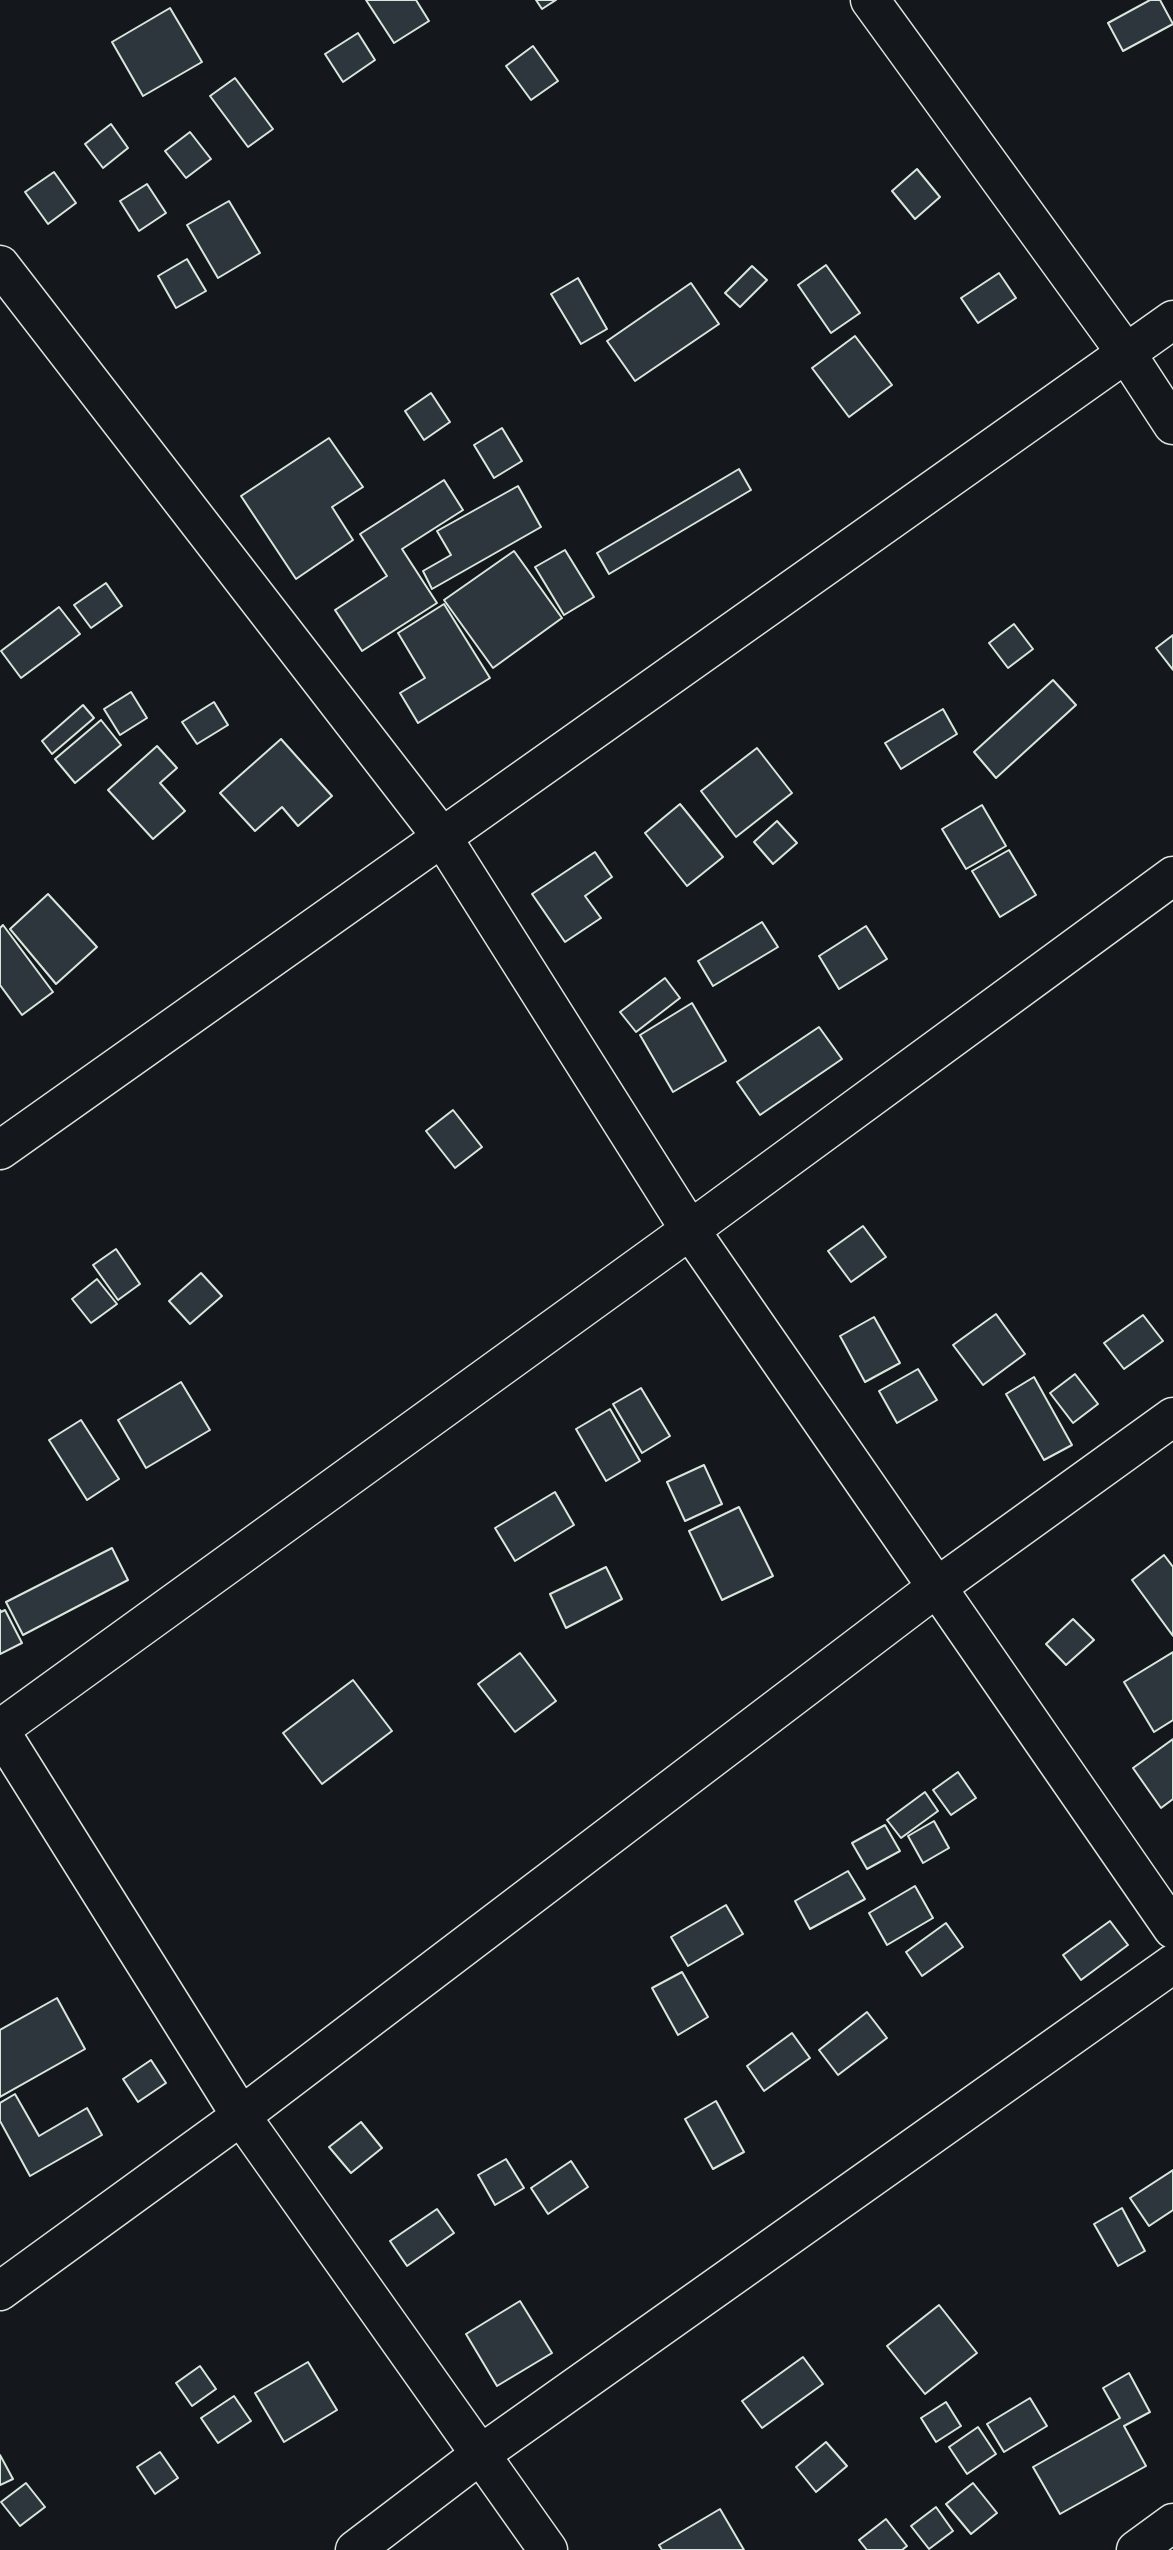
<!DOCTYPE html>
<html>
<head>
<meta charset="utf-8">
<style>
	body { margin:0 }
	canvas { display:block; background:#14181c }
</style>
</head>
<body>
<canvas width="1173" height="2550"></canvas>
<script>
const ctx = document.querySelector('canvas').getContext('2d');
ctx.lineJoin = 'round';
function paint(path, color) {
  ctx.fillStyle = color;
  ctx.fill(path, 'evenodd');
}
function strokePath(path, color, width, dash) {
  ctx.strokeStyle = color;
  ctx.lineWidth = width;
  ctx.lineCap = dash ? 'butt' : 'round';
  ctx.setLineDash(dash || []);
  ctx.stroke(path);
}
const building = new Path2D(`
	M 366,0 L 416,0 L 429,21 L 394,43 Z
	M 536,0 L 556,0 L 542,9 Z
	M 1150,0 L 1160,0 L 1173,24 L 1123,51 L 1108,23 Z
	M 170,8 L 202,62 L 143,96 L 112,42 Z
	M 358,33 L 375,60 L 343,82 L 325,54 Z
	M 533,46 L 558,81 L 531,100 L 506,66 Z
	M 235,78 L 273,129 L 248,147 L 210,96 Z
	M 111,124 L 128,148 L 103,168 L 85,144 Z
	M 190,132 L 211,159 L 186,178 L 165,151 Z
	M 917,169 L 940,197 L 915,219 L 892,191 Z
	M 54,172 L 76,203 L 48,224 L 25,192 Z
	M 147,184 L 166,213 L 139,231 L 120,201 Z
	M 229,201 L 260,253 L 218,278 L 187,225 Z
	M 187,259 L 206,291 L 176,308 L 158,276 Z
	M 826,265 L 860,313 L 831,333 L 798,285 Z
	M 752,266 L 767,280 L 740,307 L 725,293 Z
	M 999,273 L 1016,298 L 978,323 L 961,298 Z
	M 578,278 L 607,329 L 581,344 L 551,294 Z
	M 691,283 L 719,324 L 635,381 L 607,341 Z
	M 855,336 L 892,385 L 849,417 L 812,368 Z
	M 431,393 L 450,422 L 424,440 L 405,411 Z
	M 502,428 L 522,461 L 494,478 L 474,445 Z
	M 329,438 L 363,487 L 332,507 L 353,540 L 296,579 L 241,496 Z
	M 739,469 L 751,490 L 609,574 L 597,553 Z
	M 444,480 L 463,510 L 402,549 L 437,603 L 362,651 L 335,610 L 387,576 L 360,534 Z
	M 518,486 L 541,527 L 432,589 L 423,571 L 451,555 L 437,531 Z
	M 565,550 L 594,597 L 564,615 L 535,567 Z
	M 514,551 L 562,618 L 493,668 L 444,600 Z
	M 106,583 L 122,606 L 91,628 L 74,605 Z
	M 444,604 L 490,678 L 418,723 L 400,693 L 425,678 L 398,633 Z
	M 59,607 L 80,634 L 21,678 L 1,651 Z
	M 1014,624 L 1033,649 L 1008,668 L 989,643 Z
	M 1173,635 L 1173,670 L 1156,648 Z
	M 1053,680 L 1076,705 L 996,778 L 974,752 Z
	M 131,692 L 147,718 L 120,735 L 104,709 Z
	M 214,702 L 228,725 L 197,744 L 182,722 Z
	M 83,705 L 94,718 L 52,754 L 42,741 Z
	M 943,709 L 957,734 L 901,769 L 885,743 Z
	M 101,720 L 121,745 L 75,783 L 55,759 Z
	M 281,739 L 332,796 L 298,826 L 282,807 L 255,831 L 220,793 Z
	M 157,746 L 177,768 L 160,783 L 185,811 L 153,839 L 108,790 Z
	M 757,748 L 792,793 L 736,837 L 701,791 Z
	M 680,804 L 723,857 L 687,886 L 645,833 Z
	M 982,805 L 1006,846 L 966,869 L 942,829 Z
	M 777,821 L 797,843 L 773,864 L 754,842 Z
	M 1009,850 L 1036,895 L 1000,917 L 972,871 Z
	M 595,852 L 612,877 L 585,896 L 601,918 L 565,942 L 532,894 Z
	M 48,894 L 97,947 L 56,984 L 10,929 Z
	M 762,922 L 778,947 L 713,986 L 698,961 Z
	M 3,925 L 53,992 L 22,1015 L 0,985 L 0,928 Z
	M 866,926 L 887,959 L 839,989 L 819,956 Z
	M 665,978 L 680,998 L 636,1032 L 620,1012 Z
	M 692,1003 L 726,1061 L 673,1092 L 640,1035 Z
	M 819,1027 L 842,1059 L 760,1115 L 737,1082 Z
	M 453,1110 L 482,1147 L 455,1168 L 426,1131 Z
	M 863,1226 L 886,1257 L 851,1282 L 828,1251 Z
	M 116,1249 L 140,1284 L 118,1300 L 93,1265 Z
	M 201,1273 L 222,1296 L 190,1324 L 169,1301 Z
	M 97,1279 L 117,1304 L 91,1323 L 72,1299 Z
	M 996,1314 L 1025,1354 L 983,1385 L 953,1345 Z
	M 1143,1315 L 1163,1341 L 1124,1369 L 1104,1343 Z
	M 874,1317 L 900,1363 L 865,1382 L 840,1336 Z
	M 918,1369 L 937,1400 L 897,1423 L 879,1391 Z
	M 1075,1374 L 1098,1404 L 1073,1423 L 1050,1393 Z
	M 1034,1377 L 1072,1445 L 1044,1460 L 1006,1394 Z
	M 181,1382 L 210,1430 L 146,1468 L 118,1420 Z
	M 641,1388 L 670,1436 L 642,1453 L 613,1404 Z
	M 610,1409 L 640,1461 L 606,1481 L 576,1429 Z
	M 81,1420 L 119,1479 L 87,1500 L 49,1440 Z
	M 704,1465 L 722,1504 L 685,1521 L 667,1482 Z
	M 555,1492 L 574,1525 L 515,1561 L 495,1528 Z
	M 739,1507 L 773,1576 L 722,1600 L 689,1531 Z
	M 112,1548 L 128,1580 L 23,1635 L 6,1602 Z
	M 1164,1555 L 1173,1567 L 1173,1636 L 1132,1580 Z
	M 606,1567 L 622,1599 L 566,1628 L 550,1594 Z
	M 0,1610 L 1,1612 L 5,1610 L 22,1643 L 0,1654 Z
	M 1073,1619 L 1094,1640 L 1066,1665 L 1046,1644 Z
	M 1173,1652 L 1173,1720 L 1154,1732 L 1124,1682 Z
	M 520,1653 L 556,1701 L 515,1732 L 478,1684 Z
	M 353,1680 L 392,1731 L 322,1784 L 283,1733 Z
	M 1173,1739 L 1173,1799 L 1161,1808 L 1133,1768 Z
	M 958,1772 L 976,1798 L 951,1815 L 933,1790 Z
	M 925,1792 L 938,1811 L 901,1838 L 887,1820 Z
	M 934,1821 L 949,1848 L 923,1863 L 908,1836 Z
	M 885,1825 L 900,1851 L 867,1869 L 852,1843 Z
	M 848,1871 L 865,1899 L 810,1929 L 795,1901 Z
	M 915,1886 L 933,1918 L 887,1945 L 869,1913 Z
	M 726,1905 L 743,1934 L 688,1966 L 671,1937 Z
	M 1110,1921 L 1128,1945 L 1081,1980 L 1063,1955 Z
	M 946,1923 L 963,1947 L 922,1976 L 906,1952 Z
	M 682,1972 L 708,2017 L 678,2035 L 652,1988 Z
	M 57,1998 L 85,2049 L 0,2097 L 0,2030 Z
	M 867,2012 L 887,2038 L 838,2075 L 819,2050 Z
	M 792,2033 L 810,2058 L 764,2091 L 747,2066 Z
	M 151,2060 L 166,2083 L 138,2102 L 123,2079 Z
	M 15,2094 L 39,2136 L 87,2108 L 102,2135 L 30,2176 L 0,2121 L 0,2103 Z
	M 716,2101 L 744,2152 L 713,2169 L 685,2119 Z
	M 361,2122 L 382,2148 L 351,2173 L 329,2147 Z
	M 506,2159 L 524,2188 L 495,2205 L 478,2175 Z
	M 571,2161 L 588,2187 L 548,2214 L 531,2188 Z
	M 1173,2170 L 1173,2210 L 1149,2226 L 1130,2198 Z
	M 1122,2208 L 1145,2251 L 1118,2266 L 1094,2224 Z
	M 437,2209 L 454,2233 L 407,2266 L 390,2241 Z
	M 520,2301 L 552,2353 L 497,2386 L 466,2334 Z
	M 939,2305 L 977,2353 L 925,2394 L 887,2346 Z
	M 803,2357 L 823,2384 L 762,2428 L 742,2401 Z
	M 308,2362 L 337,2410 L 284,2442 L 255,2393 Z
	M 200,2366 L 216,2389 L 192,2406 L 176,2383 Z
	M 1129,2373 L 1150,2412 L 1124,2426 L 1146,2466 L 1060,2514 L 1033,2467 L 1120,2418 L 1103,2388 Z
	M 234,2396 L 251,2421 L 218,2443 L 201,2418 Z
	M 1030,2398 L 1047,2426 L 1004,2452 L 987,2424 Z
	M 946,2402 L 961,2426 L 936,2442 L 921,2418 Z
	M 978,2427 L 996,2454 L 967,2474 L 949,2447 Z
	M 826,2442 L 847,2466 L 816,2492 L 796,2467 Z
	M 160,2452 L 178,2478 L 155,2494 L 137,2467 Z
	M 0,2455 L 13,2479 L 0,2485 Z
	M 26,2483 L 45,2507 L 20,2526 L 1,2502 Z
	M 973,2483 L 997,2513 L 971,2534 L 946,2504 Z
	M 936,2507 L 953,2531 L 929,2549 L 911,2526 Z
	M 720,2509 L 744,2550 L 662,2550 L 659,2545 Z
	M 886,2519 L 907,2546 L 902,2550 L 867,2550 L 859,2540 Z`);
const minor = new Path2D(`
	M 870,0 L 1126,353 L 1173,425
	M 0,265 L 442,837 L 690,1230 L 1173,1929
	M 0,1729 L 690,1230 L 1173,876
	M 0,1731 L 241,2116 L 548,2550
	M 0,2291 L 241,2116 L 937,1587 L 1173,1417
	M 355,2550 L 481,2454 L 1173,1964
	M 1136,2550 L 1173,2523`);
const major = new Path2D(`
	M 0,1150 L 1173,320`);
paint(building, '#2c363c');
strokePath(building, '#d8e6dc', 2);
strokePath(minor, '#d8e6dc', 41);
strokePath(major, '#d8e6dc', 41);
strokePath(minor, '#14181c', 38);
strokePath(major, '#14181c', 38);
</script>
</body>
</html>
